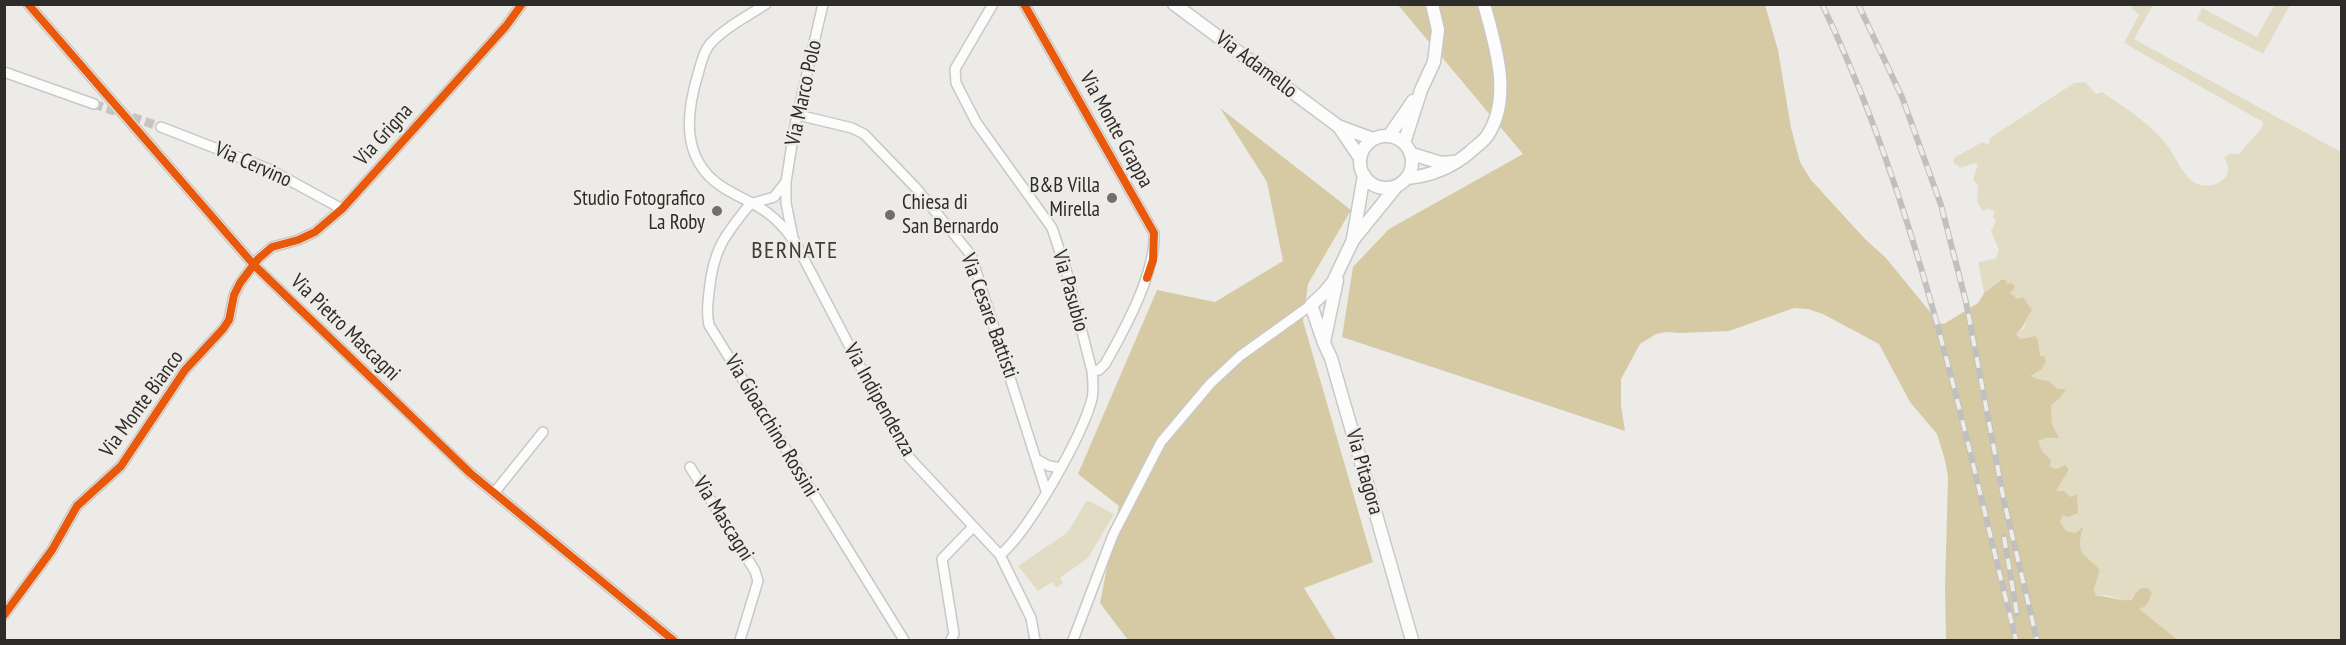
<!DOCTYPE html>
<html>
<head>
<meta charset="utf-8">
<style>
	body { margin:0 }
	#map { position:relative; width:2346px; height:645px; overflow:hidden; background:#ecebe8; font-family:"PT Sans Narrow",sans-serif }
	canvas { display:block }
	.frame { position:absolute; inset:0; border:6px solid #2d2c2a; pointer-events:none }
</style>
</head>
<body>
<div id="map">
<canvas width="2346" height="645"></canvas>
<div class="frame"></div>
</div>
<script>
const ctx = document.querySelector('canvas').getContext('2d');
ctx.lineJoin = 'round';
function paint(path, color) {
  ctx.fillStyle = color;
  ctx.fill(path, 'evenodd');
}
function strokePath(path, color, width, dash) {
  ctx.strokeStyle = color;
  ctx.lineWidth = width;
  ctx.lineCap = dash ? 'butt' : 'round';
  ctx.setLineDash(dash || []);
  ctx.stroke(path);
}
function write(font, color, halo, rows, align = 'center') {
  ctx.font = font + ' "PT Sans Narrow",sans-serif';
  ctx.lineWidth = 5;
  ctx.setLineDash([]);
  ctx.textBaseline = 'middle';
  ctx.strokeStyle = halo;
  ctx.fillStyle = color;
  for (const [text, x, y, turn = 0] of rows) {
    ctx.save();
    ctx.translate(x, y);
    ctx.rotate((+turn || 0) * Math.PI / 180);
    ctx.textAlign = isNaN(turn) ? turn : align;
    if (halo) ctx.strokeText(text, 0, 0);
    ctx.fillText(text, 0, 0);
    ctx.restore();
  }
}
const green = new Path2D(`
	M 2133,4 L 2153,5 L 2134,39 L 2341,152 L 2341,640 L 2178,640 L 2138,609 L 2146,606 L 2152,594 L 2126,601 L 2107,595 L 2096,596 L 2094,589 L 2100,570 C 2083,551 2075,555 2082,528 L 2075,533 L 2066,531 L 2060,522 L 2070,497 L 2056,491 L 2057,469 L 2049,467 L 2051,460 L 2043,452 L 2038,441 L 2046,438 L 2052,424 L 2051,404 L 2061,397 L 2065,389 L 2058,389 L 2049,381 L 2038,379 L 2030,376 L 2040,356 L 2038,340 L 2034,336 L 2021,339 L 2016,334 L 2024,328 L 2027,316 L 2018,299 L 2010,293 L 2001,279 L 1984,293 L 1978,262 L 1995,259 L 1999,250 L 1991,231 L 1996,221 L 1993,217 L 1995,211 L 1986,208 L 1984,212 L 1977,202 L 1978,186 L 1973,179 L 1978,165 L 1974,163 L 1960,168 L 1953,162 L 1954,158 L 1982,142 L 1989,145 L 1990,138 L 2074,83 L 2085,82 L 2096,94 L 2102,92 C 2122,106 2145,120 2161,138 C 2173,150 2180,171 2191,180 C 2206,194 2240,180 2224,158 L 2229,154 L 2239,154 L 2262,128 L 2263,122 L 2124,43 L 2139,15 L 2131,8 Z
	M 2275,4 L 2290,5 L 2263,54 L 2197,20 L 2202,8 L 2257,37 Z
	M 1087,500 L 1114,514 L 1088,558 L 1060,578 L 1063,583 L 1056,588 L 1052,582 L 1038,591 L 1018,566 L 1068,532 Z`);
const forest = new Path2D(`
	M 1398,5 L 1765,5 L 1778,50 L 1791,128 L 1800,162 L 1811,180 L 1865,239 L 1886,258 L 1939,323 L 1944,324 L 1978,303 L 1984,293 L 2002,279 L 2007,281 L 2006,284 L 2012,283 L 2015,287 L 2010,293 L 2018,299 L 2023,297 L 2032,310 C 2025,319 2025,327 2016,334 L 2021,339 L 2035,336 L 2038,340 L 2040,356 L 2044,356 L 2046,361 L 2042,369 L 2030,376 L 2038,379 L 2049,381 L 2058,389 L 2066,389 L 2061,397 L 2051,405 L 2052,424 L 2059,438 L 2046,438 L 2038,441 L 2043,452 L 2051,460 L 2050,467 L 2057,469 L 2065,465 L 2069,469 L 2056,491 L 2064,491 L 2070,497 L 2077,494 L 2078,513 L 2069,517 L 2063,515 L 2060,522 L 2066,531 L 2075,533 L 2083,527 C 2075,555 2083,551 2100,570 L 2094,589 L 2096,596 C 2109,595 2120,602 2132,600 L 2135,594 L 2141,588 L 2148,588 L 2152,594 L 2146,606 L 2139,609 L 2178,640 L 1946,640 L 1945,589 L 1948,477 L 1945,460 L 1937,434 L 1910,402 L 1879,344 L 1823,314 L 1808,309 L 1794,308 L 1729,331 L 1681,333 L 1666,332 L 1656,334 L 1640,344 L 1621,379 L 1621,405 L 1625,431 L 1342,337 L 1353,267 L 1389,229 L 1523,154 Z
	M 1220,108 L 1351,210 L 1308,284 L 1303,321 L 1373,562 L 1304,588 L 1336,640 L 1128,640 L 1100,603 L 1119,506 L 1078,474 L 1157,290 L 1215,302 L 1283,261 L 1267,182 Z`);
const minorTunnel = new Path2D(`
	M 94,104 L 161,127`);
const minor = new Path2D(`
	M 28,4 L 254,265 L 470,473 L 673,640
	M 766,4 C 748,16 724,28 710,44 C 703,52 701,64 698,74 C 688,107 682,146 707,174 C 724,193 750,199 769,214 C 777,220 785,229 791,237
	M 823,4 L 795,125 L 786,182 L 786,203 L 793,238 L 906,454 L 1000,555 L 1031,618 L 1035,640
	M 993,4 L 955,69 L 956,83 L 976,122 L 1052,228 L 1067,273 L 1092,371 C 1093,380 1094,390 1092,399 C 1082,436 1029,531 1000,555
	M 1024,4 L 1154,233 C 1156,272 1125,329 1105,364 L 1099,370 L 1092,371
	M 4,72 L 94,104
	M 798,115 L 852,128 L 864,134 L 916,188 L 971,255 L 1046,491
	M 161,127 L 269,169 L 342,209
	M 750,204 C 724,236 713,250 709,292 C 708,303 706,313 709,325 L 904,640
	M 750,204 L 774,197 L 785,183
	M 1036,459 L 1049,466 L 1061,468
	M 690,467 L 755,571 L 758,581 L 740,640
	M 494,493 L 543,432
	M 4,615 L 52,550 L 77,506 L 121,466 L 185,370 L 223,329 L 229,320 L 234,295 L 240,283 L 258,259 L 272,247 L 298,240 L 315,232 L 342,209 L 506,26 L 522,4
	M 951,640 L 954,634 L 942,559 L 973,527
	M 1073,640 L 1113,535 L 1161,442 L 1210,384 L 1240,356 L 1311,305`);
const tertiary = new Path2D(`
	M 1174,4 L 1338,126 L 1373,139
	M 1339,127 L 1360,158
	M1360 162a26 26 0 1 1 52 0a26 26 0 1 1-52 0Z
	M 1389,136 L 1413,101
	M 1404,143 L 1421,90 L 1434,62 L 1438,30 L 1432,4
	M 1412,154 L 1441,163 L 1454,162
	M 1407,178 C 1431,176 1451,168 1470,152 C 1475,147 1483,142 1487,136 C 1513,98 1495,44 1484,4
	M 1396,187 L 1353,240 L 1333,282 L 1323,294 L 1311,305 L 1324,343 L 1331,358 L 1412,640
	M 1353,239 L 1364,175
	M 1324,342 L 1337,280`);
const rail = new Path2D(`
	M 1822,4 C 1919,206 1962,425 2016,640
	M 1858,4 L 1902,97 L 1941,205 L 1966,302 L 2004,501 L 2037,640
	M 2004,537 L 2017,614`);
const cycleway = new Path2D(`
	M 28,4 L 254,265 L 470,473 L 673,640
	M 1024,4 L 1154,233 L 1153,260 L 1147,278
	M 4,615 L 52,550 L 77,506 L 121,466 L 185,370 L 223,329 L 229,320 L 234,295 L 240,283 L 258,259 L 272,247 L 298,240 L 315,232 L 342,209 L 506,26 L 522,4`);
const markers = [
	[1112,198,6,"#706f6c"],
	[717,211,6,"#706f6c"],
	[890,215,6,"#706f6c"]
];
const streetNames = [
	["Via Adamello",1256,65,37],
	["Via Marco Polo",804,93,-78],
	["Via Monte Grappa",1116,130,61],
	["Via Grigna",384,135,-48],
	["Via Cervino",253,165,24],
	["Via Pasubio",1070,291,74],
	["Via Cesare Battisti",989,316,70],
	["Via Pietro Mascagni",345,328,44],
	["Via Indipendenza",879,400,61],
	["Via Monte Bianco",142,404,-54],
	["Via Gioacchino Rossini",771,426,59],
	["Via Pitagora",1364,472,74],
	["Via Mascagni",723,519,58]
];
const poiNames = [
	["B&B Villa",1100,186],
	["Mirella",1100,210],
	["Studio Fotografico",705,199],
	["La Roby",705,223],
	["Chiesa di",902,203,"left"],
	["San Bernardo",902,227,"left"]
];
const quarterNames = [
	["BERNATE",795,251]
];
paint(green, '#e3dcc4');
paint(forest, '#d5caa3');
strokePath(minorTunnel, '#c6c5c2', 9, [9, 4.5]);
strokePath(minor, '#c9c8c5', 12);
strokePath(tertiary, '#c9c8c5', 15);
strokePath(minor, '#fcfcfc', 9);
strokePath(tertiary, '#fcfcfc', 12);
strokePath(rail, '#c1c0bf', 6);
strokePath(rail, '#eeece6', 4, [11]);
strokePath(cycleway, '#e8590c', 8);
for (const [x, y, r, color] of markers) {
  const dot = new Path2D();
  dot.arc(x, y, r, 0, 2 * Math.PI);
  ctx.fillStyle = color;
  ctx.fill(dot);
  strokePath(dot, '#eeece6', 2);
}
write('21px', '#2d2c2a', '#eeece6', streetNames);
write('21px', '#2d2c2a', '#eeece6', poiNames, 'right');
ctx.letterSpacing = '1.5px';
write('24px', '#3e3d38', '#eeece6', quarterNames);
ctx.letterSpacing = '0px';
</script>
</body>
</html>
